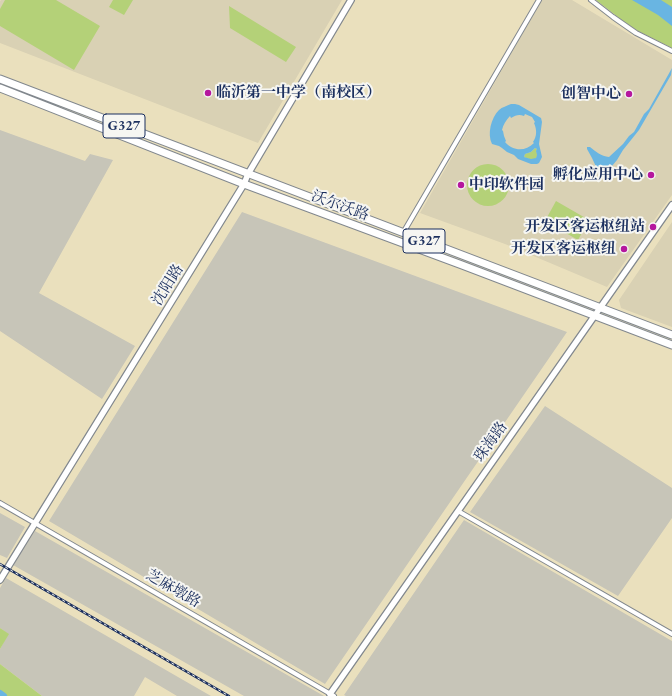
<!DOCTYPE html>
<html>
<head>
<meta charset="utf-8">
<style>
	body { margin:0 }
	canvas { display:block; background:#eae0bd }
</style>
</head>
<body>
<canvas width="672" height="696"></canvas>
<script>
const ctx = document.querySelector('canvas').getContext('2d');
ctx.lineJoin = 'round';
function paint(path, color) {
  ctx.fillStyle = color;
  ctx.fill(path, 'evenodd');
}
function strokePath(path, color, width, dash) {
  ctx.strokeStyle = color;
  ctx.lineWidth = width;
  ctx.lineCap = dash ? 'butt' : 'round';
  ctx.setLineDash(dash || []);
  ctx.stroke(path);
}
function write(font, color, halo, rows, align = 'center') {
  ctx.font = font + ' "EB Garamond","Noto Serif SC",serif';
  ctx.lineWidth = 4;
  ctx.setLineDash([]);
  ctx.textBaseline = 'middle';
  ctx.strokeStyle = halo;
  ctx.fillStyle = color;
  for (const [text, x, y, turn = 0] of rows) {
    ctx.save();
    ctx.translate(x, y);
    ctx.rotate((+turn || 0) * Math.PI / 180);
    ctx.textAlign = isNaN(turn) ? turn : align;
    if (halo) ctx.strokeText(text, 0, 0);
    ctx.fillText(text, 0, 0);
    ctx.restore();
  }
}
const built = new Path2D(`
	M 1,0 L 342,0 L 258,143 L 0,43 L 0,1 Z
	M 542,0 L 572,0 L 672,60 L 672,195 L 607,287 L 505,244 L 420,213 Z
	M 672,222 L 672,327 L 621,308 L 619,300 Z`);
const industrial = new Path2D(`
	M 0,130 L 85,161 L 90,154 L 113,160 L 39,293 L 135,346 L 102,399 L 0,331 Z
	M 242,212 L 567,332 L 325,684 L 49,521 Z
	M 545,406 L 672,488 L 672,518 L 618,596 L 470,512 Z
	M 0,513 L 25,527 L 7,558 L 0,555 Z
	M 464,520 L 672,641 L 672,696 L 346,696 L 344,695 Z
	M 35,531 L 324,696 L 244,696 L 13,565 Z
	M 6,578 L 211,696 L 177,696 L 145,677 L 134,696 L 42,696 L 0,664 L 0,649 L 8,634 L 0,628 L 0,588 Z`);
const green = new Path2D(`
	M 5,0 L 56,0 L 100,26 L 74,70 L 0,26 L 0,9 Z
	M 113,0 L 133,0 L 124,15 L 109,7 Z
	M 596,0 L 672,0 L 672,48 L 638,31 L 623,21 Z
	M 229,6 L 296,47 L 286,62 L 230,28 Z
	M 535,148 L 537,149 C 536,151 537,153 537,155 C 537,162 528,159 524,157 L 525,154 L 531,152 Z
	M467 185a21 21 0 1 1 42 0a21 21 0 1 1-42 0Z
	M 556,201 L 589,220 L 578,240 L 545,221 Z
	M 0,628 L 9,634 L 0,649 Z
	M 0,664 L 42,696 L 0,696 Z`);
const water = new Path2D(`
	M 632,0 L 661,0 L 672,7 L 672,26 L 658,15 Z
	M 672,68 L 671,75 L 639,130 L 623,150 L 617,160 L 612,166 L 606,168 L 603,173 L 600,173 L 598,171 L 592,158 L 587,149 L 587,147 L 590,147 C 596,152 601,156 609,157 L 623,144 L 629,136 L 634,132 L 644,114 L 649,109 Z
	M 511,104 L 515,104 L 519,105 L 541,118 L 542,122 L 539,144 L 542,157 L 539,163 L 537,164 L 531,164 L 518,159 L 514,155 L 507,152 L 502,148 L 499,146 L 492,144 C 487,134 491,118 499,110 C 502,107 507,106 511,104 ZM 525,114 L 532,117 L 535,122 L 534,123 C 537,130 537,136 533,142 L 534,143 C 525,152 513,151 505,142 L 506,141 L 504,136 L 503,131 L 502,130 C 503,125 506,120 510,116 L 511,118 C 516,115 519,114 524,116 ZM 535,148 L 537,149 L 536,151 L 537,155 L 536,158 L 531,159 L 524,157 L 525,154 L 531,152 Z`);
const river = new Path2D(`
	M 0,693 L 4,696`);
const street = new Path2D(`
	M 591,0 L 613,17 L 636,33 L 672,51
	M 403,233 L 539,0
	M 0,503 L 334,696
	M 458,511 L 672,634`);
const secondary = new Path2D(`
	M 0,580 L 244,184 L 248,174 L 351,0
	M 330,694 L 672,205`);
const highway = new Path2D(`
	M 0,79 L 672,335
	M 0,88 L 244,184 L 462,265 L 672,345`);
const rail = new Path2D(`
	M 0,564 L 229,696`);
const markers = [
	[208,93,4,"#b5179e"],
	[629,94,4,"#b5179e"],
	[651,175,4,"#b5179e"],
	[461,185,4,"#b5179e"],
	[653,227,4,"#b5179e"],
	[624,249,4,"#b5179e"]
];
const shields = [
	[124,126,42],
	[424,241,42]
];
const shieldNames = [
	["G327",124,126],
	["G327",424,241]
];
const poiNames = [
	["临沂第一中学（南校区）",216,93,"left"],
	["创智中心",621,94],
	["孵化应用中心",643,175],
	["中印软件园",469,185,"left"],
	["开发区客运枢纽站",645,227],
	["开发区客运枢纽",616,249]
];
const streetNames = [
	["沃尔沃路",340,206,20],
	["沈阳路",168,285,-58],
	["珠海路",491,442,-55],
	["芝麻墩路",173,589,30]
];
paint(built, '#d9d1b4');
paint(industrial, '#c7c5b8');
paint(green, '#b4d178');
paint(water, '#69b5e2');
strokePath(river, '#69b5e2', 6);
strokePath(street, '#82888e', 6);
strokePath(secondary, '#82888e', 8);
strokePath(highway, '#82888e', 9);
strokePath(street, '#fff', 4);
strokePath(secondary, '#fff', 5.5);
strokePath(highway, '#fff', 7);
strokePath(rail, '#1b2f5e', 2.5);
strokePath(rail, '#f6f6f2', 1, [3]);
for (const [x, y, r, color] of markers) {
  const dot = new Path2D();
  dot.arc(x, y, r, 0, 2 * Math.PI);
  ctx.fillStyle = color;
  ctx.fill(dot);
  strokePath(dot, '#f6f6f2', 1.5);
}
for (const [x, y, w] of shields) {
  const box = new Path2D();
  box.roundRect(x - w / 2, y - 12, w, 24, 3);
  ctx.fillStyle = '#f6f6f2';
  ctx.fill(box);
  strokePath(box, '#1b2f5e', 1);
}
write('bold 14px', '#1b2f5e', null, shieldNames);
write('bold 15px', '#1b2f5e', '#f6f6f2', poiNames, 'right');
write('15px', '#1b2f5e', '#f6f6f2', streetNames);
</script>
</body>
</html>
